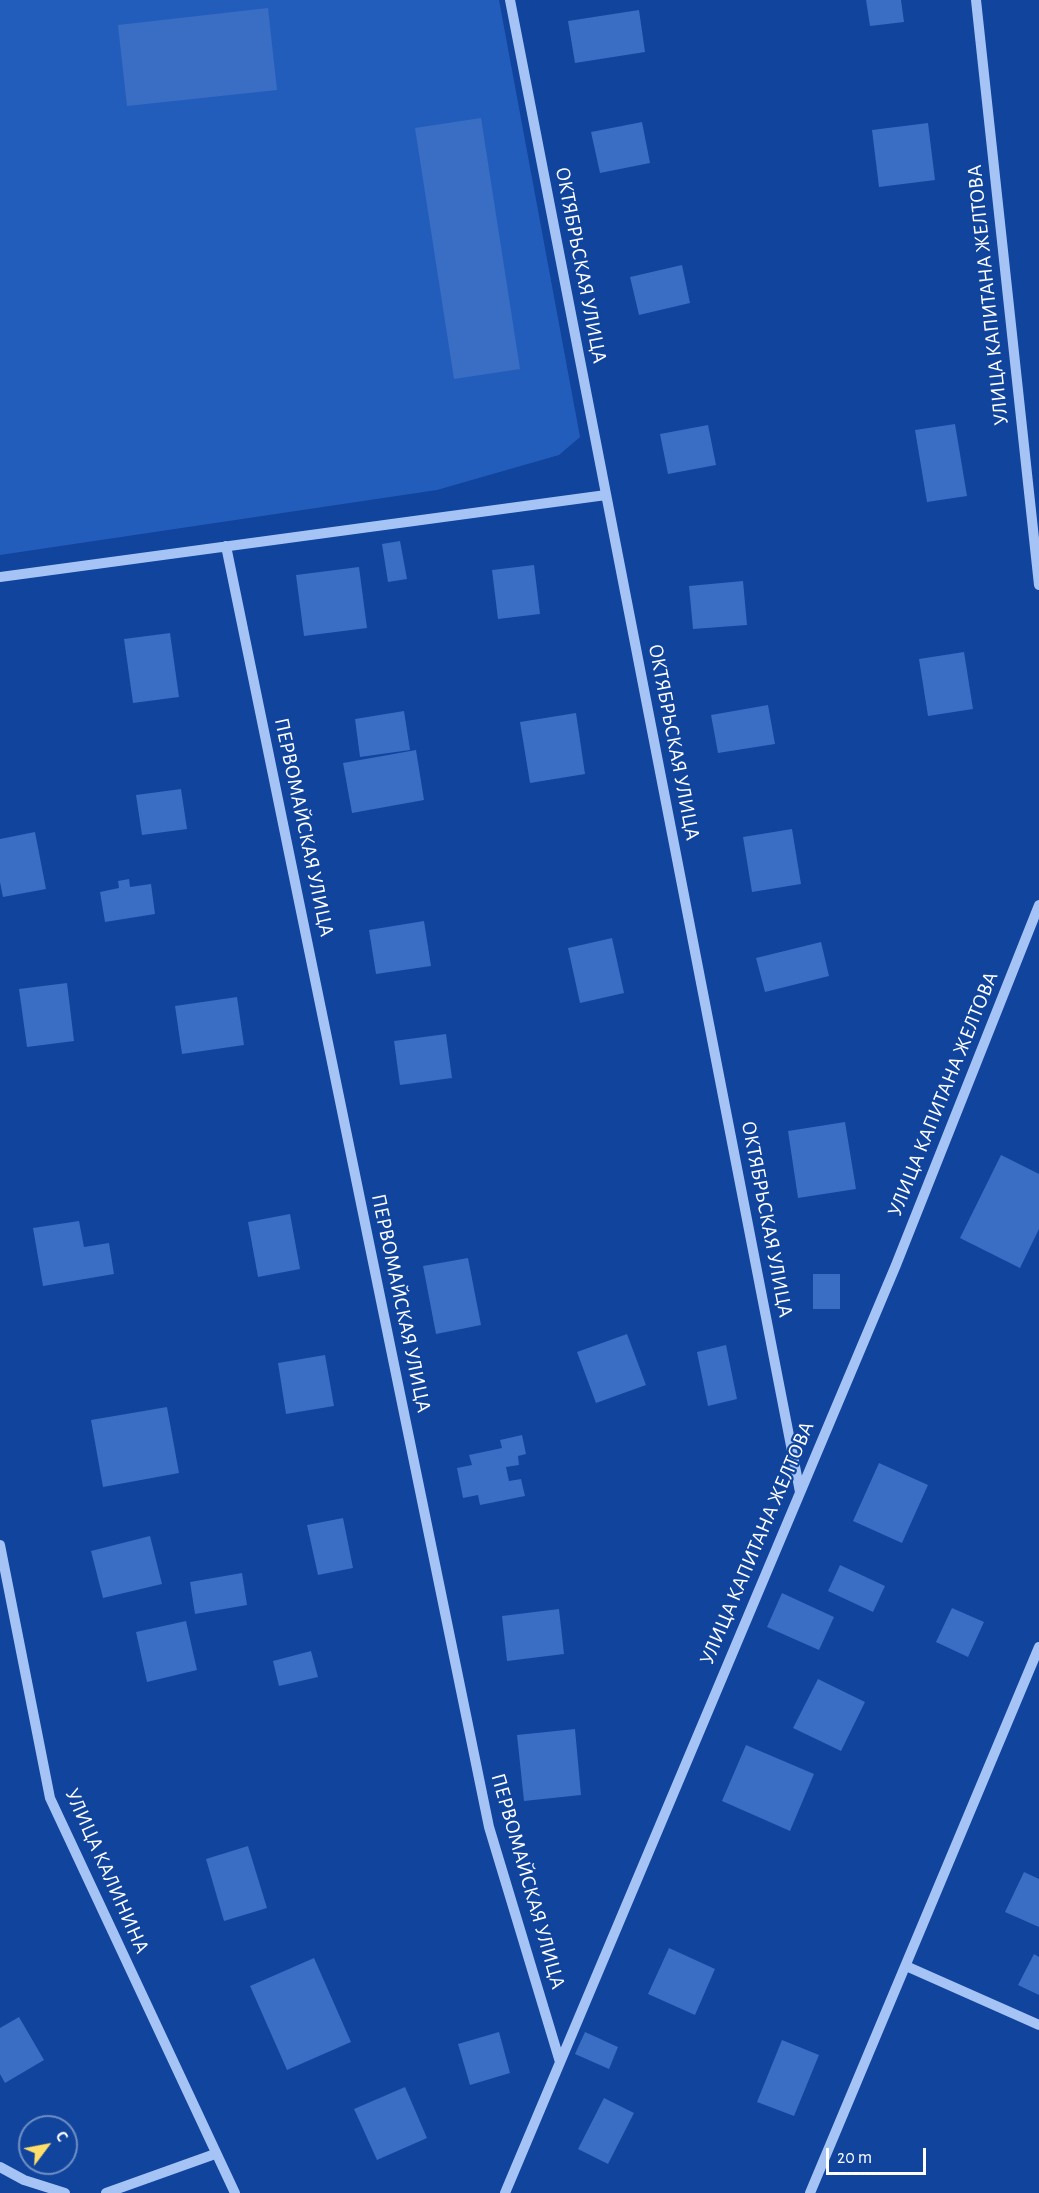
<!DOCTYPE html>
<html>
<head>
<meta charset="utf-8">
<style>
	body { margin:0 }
	#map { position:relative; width:1039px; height:2193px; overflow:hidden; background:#10449d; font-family:"Alegreya Sans",sans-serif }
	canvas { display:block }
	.north { position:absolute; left:18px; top:2115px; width:60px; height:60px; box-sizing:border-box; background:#10449d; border:2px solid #708fc4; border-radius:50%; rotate:58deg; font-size:16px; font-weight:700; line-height:24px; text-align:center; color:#fff }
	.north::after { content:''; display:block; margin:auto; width:21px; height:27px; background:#ffde69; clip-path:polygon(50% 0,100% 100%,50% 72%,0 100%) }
	.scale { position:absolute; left:826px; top:2148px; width:100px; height:27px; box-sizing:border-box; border:3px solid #fff; border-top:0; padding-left:8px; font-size:18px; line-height:21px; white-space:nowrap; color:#fff; -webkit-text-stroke:4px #10449d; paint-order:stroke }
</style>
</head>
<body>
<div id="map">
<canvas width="1039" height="2193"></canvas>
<div class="north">С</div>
<div class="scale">20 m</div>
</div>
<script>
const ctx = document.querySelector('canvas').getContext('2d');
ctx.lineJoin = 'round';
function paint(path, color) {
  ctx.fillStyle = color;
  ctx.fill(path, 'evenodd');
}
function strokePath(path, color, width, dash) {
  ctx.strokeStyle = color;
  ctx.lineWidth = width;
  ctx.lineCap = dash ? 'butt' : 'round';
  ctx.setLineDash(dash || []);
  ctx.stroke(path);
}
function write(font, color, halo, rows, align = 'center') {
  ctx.font = font + ' "Alegreya Sans",sans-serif';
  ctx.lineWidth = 4.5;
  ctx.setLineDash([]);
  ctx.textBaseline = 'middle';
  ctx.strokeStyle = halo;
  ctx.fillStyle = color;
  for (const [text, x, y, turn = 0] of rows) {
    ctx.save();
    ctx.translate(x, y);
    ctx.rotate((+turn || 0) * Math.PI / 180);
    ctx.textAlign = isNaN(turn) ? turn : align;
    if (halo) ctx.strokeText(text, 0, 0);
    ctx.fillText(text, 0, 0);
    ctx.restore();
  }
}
const green = new Path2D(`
	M 0,0 L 499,0 L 580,437 L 559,455 L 437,490 L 0,555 Z`);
const building = new Path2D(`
	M 866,0 L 901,0 L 904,22 L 870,26 Z
	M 268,8 L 277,90 L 127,106 L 118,25 Z
	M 639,10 L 645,52 L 575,63 L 568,21 Z
	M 481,118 L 520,369 L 454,379 L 415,128 Z
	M 642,122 L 650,163 L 600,173 L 591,132 Z
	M 928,123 L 935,180 L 879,187 L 872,130 Z
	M 682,265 L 690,303 L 639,315 L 630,277 Z
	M 955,424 L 967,496 L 927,502 L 915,430 Z
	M 708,425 L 716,465 L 668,474 L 660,434 Z
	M 400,541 L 407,579 L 388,582 L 382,544 Z
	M 534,565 L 540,614 L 498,619 L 492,570 Z
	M 359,567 L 367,628 L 304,636 L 296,575 Z
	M 743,581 L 747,625 L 693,629 L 689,586 Z
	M 170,633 L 179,697 L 133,703 L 124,639 Z
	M 964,652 L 973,709 L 928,716 L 919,659 Z
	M 768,705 L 775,744 L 718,753 L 711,715 Z
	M 404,711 L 410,750 L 360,757 L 355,719 Z
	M 576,713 L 585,774 L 530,783 L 520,722 Z
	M 416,750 L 424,800 L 352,813 L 343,763 Z
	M 181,789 L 187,829 L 142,835 L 136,795 Z
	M 792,829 L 801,884 L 752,892 L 743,837 Z
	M 35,832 L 46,889 L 3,897 L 0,882 L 0,839 Z
	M 129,879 L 130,887 L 151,884 L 155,914 L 105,922 L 100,892 L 119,888 L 118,881 Z
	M 424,921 L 431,966 L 376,974 L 369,930 Z
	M 612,938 L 624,993 L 580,1003 L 568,948 Z
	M 821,942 L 829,976 L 765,992 L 756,958 Z
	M 67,983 L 74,1041 L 27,1047 L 19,989 Z
	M 237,997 L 244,1045 L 182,1054 L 175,1006 Z
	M 446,1034 L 452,1078 L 400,1085 L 394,1041 Z
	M 845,1122 L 856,1189 L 798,1198 L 788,1131 Z
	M 1001,1155 L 1039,1174 L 1039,1229 L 1020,1268 L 960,1238 Z
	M 290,1214 L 300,1269 L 258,1277 L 248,1222 Z
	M 79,1221 L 84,1247 L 109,1243 L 114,1274 L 43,1286 L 33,1228 Z
	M 468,1258 L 481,1325 L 436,1334 L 423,1266 Z
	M 813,1274 L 840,1274 L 840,1309 L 813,1309 Z
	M 627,1334 L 646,1385 L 596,1403 L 577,1352 Z
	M 726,1345 L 737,1399 L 708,1406 L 697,1352 Z
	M 325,1355 L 334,1406 L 286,1414 L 278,1363 Z
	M 167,1407 L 179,1473 L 103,1487 L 91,1420 Z
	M 522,1435 L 526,1454 L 518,1456 L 519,1465 L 506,1467 L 509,1481 L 521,1479 L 525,1496 L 480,1505 L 478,1495 L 463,1498 L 457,1468 L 472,1465 L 469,1455 L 502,1448 L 500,1440 Z
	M 879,1463 L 928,1485 L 902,1543 L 853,1521 Z
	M 343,1518 L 353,1568 L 318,1575 L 307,1525 Z
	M 150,1536 L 162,1584 L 103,1598 L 91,1551 Z
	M 840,1565 L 885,1586 L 873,1612 L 828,1591 Z
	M 242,1573 L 247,1605 L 195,1614 L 190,1582 Z
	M 782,1593 L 834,1617 L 819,1650 L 767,1627 Z
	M 952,1608 L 984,1622 L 968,1657 L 936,1642 Z
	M 559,1609 L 564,1654 L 507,1661 L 502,1616 Z
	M 186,1621 L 197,1670 L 147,1682 L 136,1632 Z
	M 311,1651 L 318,1677 L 279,1686 L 273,1661 Z
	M 818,1679 L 865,1702 L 841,1751 L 793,1728 Z
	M 575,1729 L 581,1795 L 524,1801 L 517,1735 Z
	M 746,1745 L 814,1774 L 790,1831 L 722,1801 Z
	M 248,1846 L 267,1908 L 224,1921 L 206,1859 Z
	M 1024,1872 L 1039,1879 L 1039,1927 L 1005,1912 Z
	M 669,1948 L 715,1969 L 695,2015 L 648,1994 Z
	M 1034,1954 L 1039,1957 L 1039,1995 L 1018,1985 Z
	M 314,1958 L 351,2042 L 287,2070 L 250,1986 Z
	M 19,2017 L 44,2060 L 5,2083 L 0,2074 L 0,2028 Z
	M 499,2032 L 510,2073 L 470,2085 L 458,2044 Z
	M 585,2032 L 618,2047 L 609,2069 L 575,2054 Z
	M 782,2040 L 819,2055 L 794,2116 L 757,2102 Z
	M 405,2087 L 427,2138 L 377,2160 L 354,2109 Z
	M 604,2098 L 634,2113 L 608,2164 L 578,2149 Z`);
const minor = new Path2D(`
	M 510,0 L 800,1492
	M 976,0 L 1039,585
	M 226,546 L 489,1827 L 560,2062
	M 0,577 L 606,495
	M 0,1545 L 50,1798 L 235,2193
	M 906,1966 L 1039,2025
	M 0,2167 L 24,2180 L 65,2193
	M 106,2193 L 215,2154
	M 505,2193 L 896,1265 L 1039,905
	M 810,2193 L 1039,1647`);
const streetNames = [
	["ОКТЯБРЬСКАЯ УЛИЦА",581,265,79],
	["УЛИЦА КАПИТАНА ЖЕЛТОВА",988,295,-96],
	["ОКТЯБРЬСКАЯ УЛИЦА",674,742,79],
	["ПЕРВОМАЙСКАЯ УЛИЦА",304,827,78],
	["УЛИЦА КАПИТАНА ЖЕЛТОВА",943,1094,-68],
	["ОКТЯБРЬСКАЯ УЛИЦА",767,1219,79],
	["ПЕРВОМАЙСКАЯ УЛИЦА",401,1303,78],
	["УЛИЦА КАПИТАНА ЖЕЛТОВА",757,1543,-67],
	["УЛИЦА КАЛИНИНА",107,1871,66],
	["ПЕРВОМАЙСКАЯ УЛИЦА",528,1881,74]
];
paint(green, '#235dbb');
paint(building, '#396ec4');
strokePath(minor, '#a5c4f5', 10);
write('21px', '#fff', '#10449d', streetNames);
</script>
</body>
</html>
